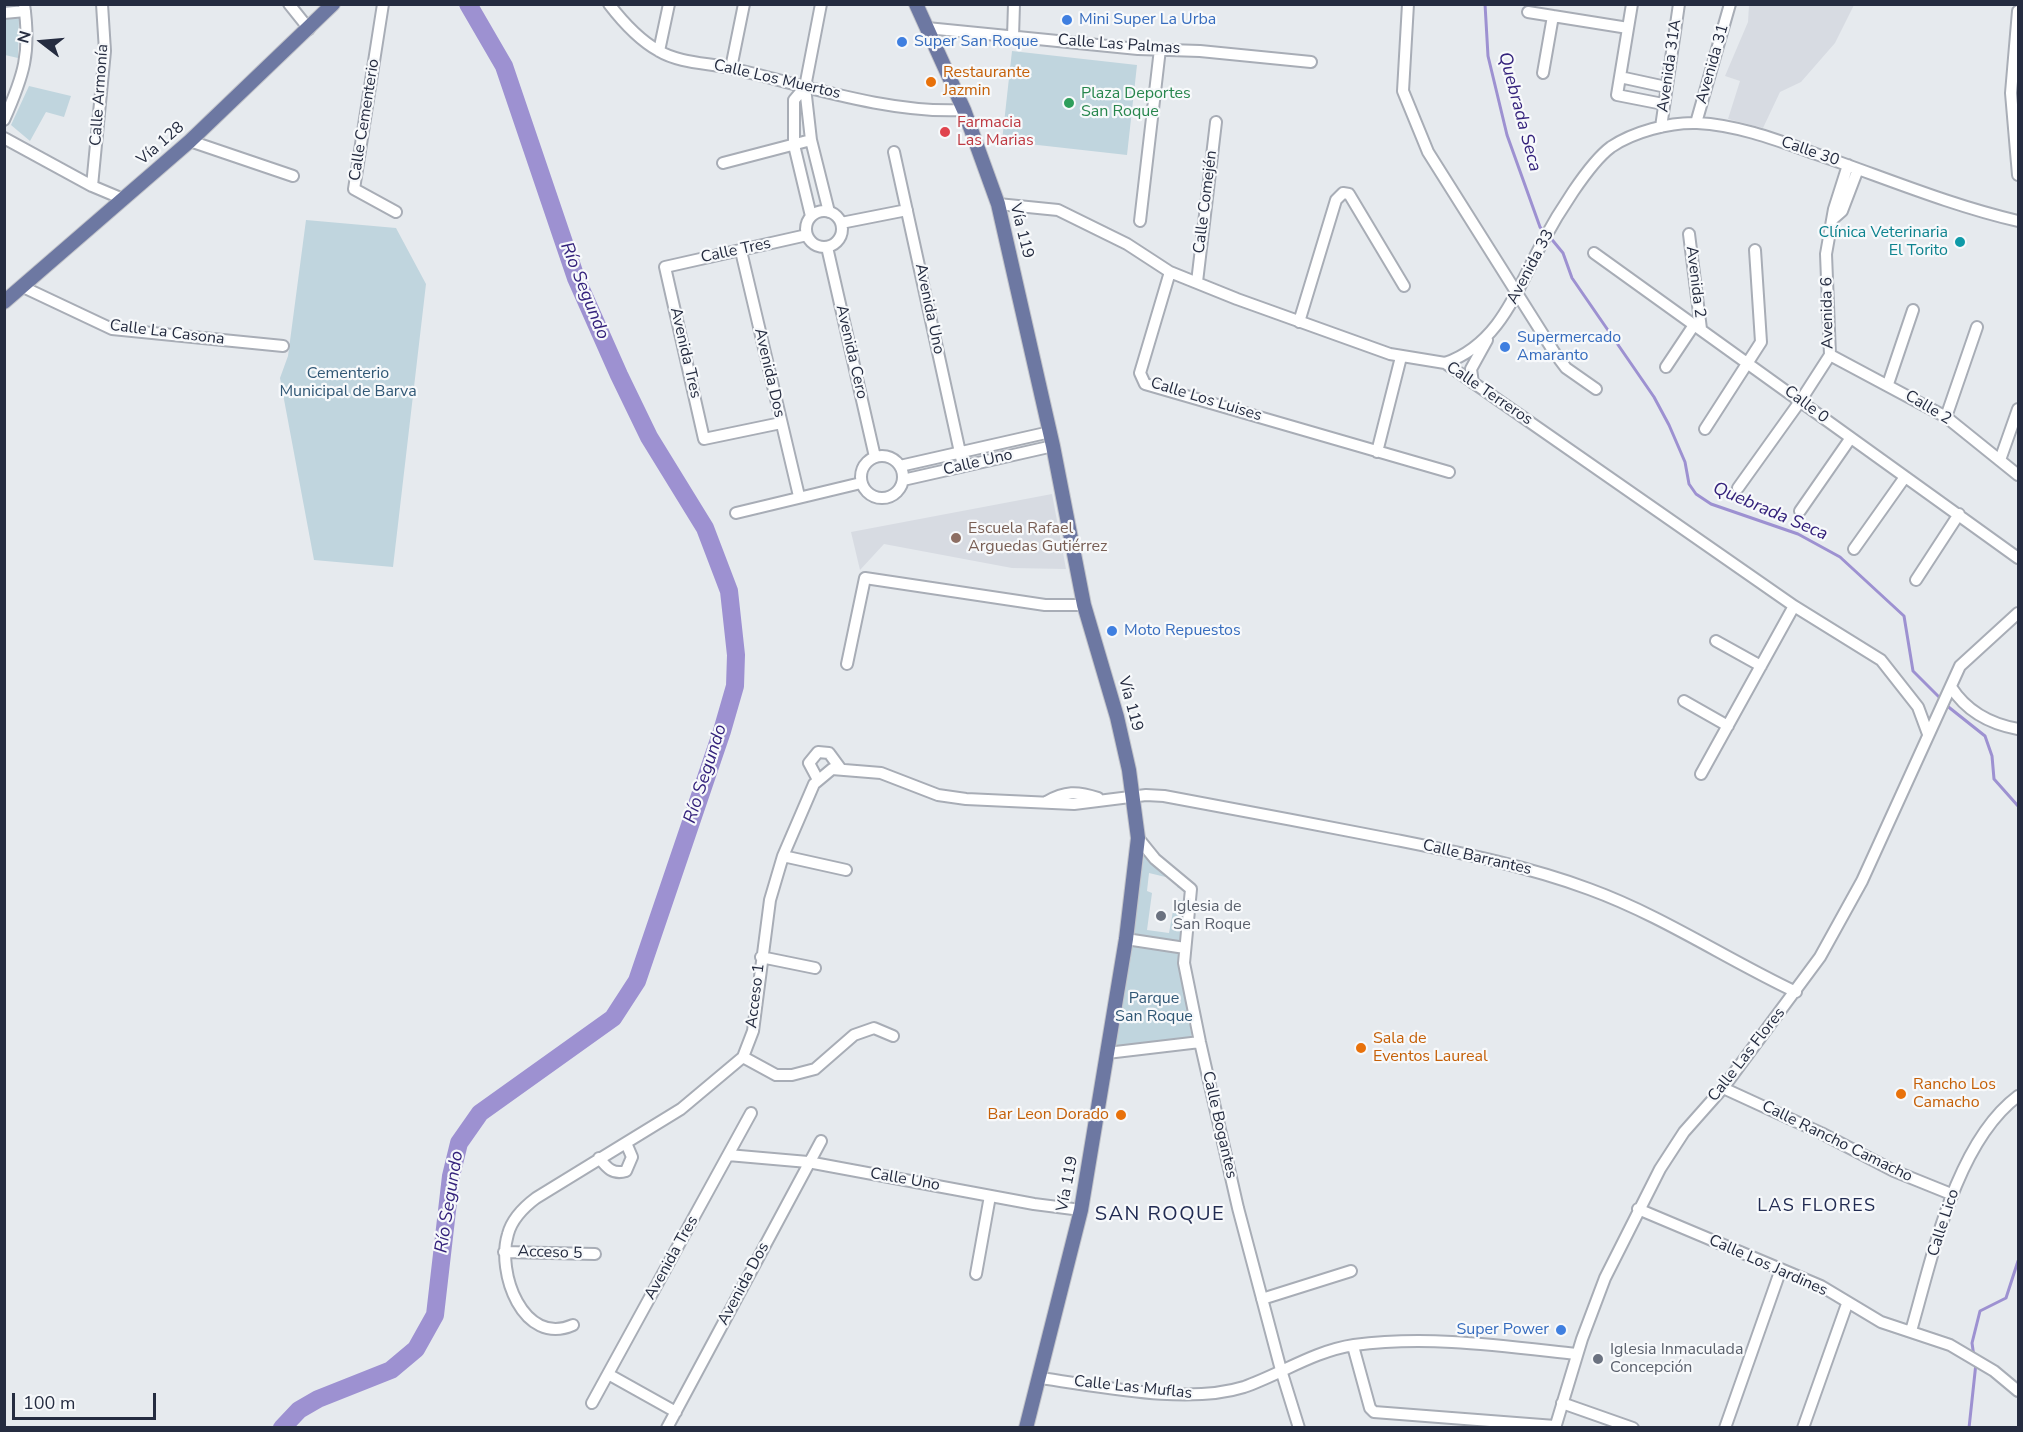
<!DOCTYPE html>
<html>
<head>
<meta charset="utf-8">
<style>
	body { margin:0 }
	#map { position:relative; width:2023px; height:1432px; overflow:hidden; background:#e6eaee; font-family:"Nunito Sans",sans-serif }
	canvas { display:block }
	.frame { position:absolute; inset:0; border:6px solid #252c40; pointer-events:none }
	.north { position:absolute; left:12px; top:12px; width:60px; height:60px; -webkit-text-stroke:4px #f7f9fb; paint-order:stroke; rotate:286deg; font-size:16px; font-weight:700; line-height:24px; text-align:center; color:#252c40 }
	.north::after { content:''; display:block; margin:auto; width:21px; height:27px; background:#252c40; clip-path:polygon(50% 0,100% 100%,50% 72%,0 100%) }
	.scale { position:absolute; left:12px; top:1393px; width:144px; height:27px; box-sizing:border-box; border:3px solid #252c40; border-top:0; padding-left:8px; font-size:18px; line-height:21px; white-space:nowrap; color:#252c40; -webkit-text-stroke:4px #f7f9fb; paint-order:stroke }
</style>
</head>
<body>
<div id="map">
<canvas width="2023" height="1432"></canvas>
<div class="frame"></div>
<div class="north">N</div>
<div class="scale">100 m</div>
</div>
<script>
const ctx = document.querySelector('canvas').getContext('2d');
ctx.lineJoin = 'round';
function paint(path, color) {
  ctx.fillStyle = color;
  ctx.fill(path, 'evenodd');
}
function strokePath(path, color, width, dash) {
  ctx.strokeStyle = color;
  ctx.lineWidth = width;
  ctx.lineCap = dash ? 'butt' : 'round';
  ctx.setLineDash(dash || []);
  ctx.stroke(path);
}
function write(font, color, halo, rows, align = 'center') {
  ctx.font = font + ' "Nunito Sans",sans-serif';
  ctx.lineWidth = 4.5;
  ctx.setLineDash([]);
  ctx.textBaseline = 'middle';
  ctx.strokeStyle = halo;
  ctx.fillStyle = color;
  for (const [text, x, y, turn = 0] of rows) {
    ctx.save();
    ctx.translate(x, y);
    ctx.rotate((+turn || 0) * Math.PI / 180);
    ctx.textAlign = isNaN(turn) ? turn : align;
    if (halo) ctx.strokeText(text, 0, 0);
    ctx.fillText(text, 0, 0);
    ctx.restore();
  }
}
const built = new Path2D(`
	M 1749,5 L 1854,5 L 1835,43 L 1801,82 L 1780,92 L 1763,128 L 1728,119 L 1740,81 L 1725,76 L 1748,22 Z
	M 1052,494 L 1066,569 L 1012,568 L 884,544 L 860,570 L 851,532 Z`);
const green = new Path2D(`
	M 19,18 L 18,58 L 5,55 L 5,19 Z
	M 1012,51 L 1137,65 L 1127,155 L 1002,141 Z
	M 29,86 L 71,96 L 64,117 L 46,112 L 30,141 L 11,125 Z
	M 306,220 L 396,228 L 426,284 L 393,567 L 314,560 L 280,378 L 288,356 Z
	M 1144,856 L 1189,889 L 1182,943 L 1132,934 ZM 1149,873 L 1178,880 L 1177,887 L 1186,891 L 1185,901 L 1175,900 L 1169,933 L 1147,930 L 1152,893 L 1147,891 Z
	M 1132,943 L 1178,950 L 1192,1039 L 1115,1046 Z`);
const stream = new Path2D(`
	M 1485,4 L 1488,56 L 1507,135 L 1540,227 L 1544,232
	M 1549,236 L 1563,253 L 1572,278 L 1654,397 L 1669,425 L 1685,462 L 1689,484 L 1696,494 L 1711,504 L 1798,534 L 1840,557 L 1904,616 L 1913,671 L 1942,700
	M 1946,705 L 1985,736 L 1992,756 L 1994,779 L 2018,806
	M 1974,1357 L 1972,1343 L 1980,1311 L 2006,1298 L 2018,1261
	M 1969,1428 L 1976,1363`);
const river = new Path2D(`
	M 282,1428 L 299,1410 L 318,1399 L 391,1370 L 416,1349 L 435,1315 L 451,1176 L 459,1143 L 480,1113 L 613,1018 L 637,981 L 722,731 L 735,686 L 736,655 L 729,591 L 705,528 L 649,437 L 619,375 L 576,278 L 504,66 L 468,4`);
const minor = new Path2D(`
	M 289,4 L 309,29
	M 383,4 L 354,189 L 396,212
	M 609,4 C 622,21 641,41 659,51 C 679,63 708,63 730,68 C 804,85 889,114 964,110
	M 821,4 L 805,87 L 811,140 L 829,212
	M 1408,4 L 1403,91 L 1428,152 L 1554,352 L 1566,368 L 1596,389
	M 1632,4 L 1617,95 L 1663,104
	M 2018,11 L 2011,93 L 2018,175
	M 1528,12 L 1628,28
	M 4,13 L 25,11
	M 927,28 L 1138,49 L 1200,51 L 1311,62
	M 1013,37 L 1014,4
	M 659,51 L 669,4
	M 731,68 L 744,4
	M 1543,73 L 1553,16
	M 1620,77 L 1666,87
	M 805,87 L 794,100 L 794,145 L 811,216
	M 4,120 C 24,75 31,53 24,4
	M 1696,123 L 1730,4
	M 1661,127 L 1679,4
	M 4,138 L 92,186 L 123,199
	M 190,141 L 293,176
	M 894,152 L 963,466
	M 723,163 L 811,140
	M 92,186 L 105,51 L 102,4
	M 998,204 L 1058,210 L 1127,244 L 1170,272 L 1237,299 L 1390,354 L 1445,363 L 1794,606 L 1881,660 L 1918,707 L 1928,734
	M806 229a18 18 0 1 1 36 0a18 18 0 1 1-36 0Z
	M 1834,218 L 1842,211 L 1858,169
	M 1140,221 L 1160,49
	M 841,223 L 907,210
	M 1689,234 L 1701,329
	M 827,247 L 875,457
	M 741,251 L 799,496
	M 1594,253 L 2018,558
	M 1170,272 L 1140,373 L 1145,384 L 1449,472
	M 1197,282 L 1216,122
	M 23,287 L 112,329 L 283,346
	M 1299,322 L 1336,200 L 1343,193 L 1349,194 L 1404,286
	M 1830,355 L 1946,417 L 2018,475
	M 1445,363 C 1500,344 1517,289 1542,243 C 1556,217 1588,164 1611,147 C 1633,132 1670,122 1697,123 C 1738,125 1777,140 1816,154 C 1883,177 1949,205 2018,221
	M 1666,367 L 1694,325
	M 1473,383 L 1471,369 L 1487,340
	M 1888,384 L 1913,310
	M 1946,417 L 1977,327
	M 781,423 L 704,439 L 665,267 L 807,235
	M 1705,429 L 1761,342 L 1755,250
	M 1377,452 L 1401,357
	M861 477a21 21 0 1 1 42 0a21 21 0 1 1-42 0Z
	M 2000,460 L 2018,409
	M 900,466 L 1050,432
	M 903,480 L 1053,446
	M 1738,488 L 1801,400 L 1830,355 L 1826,254 L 1834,209 L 1848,165
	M 1800,511 L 1850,439
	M 736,513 L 861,483
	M 1854,549 L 1905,477
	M 1916,580 L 1959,514
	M 1716,641 L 1761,666
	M 847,664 L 865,578 L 1045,605 L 1084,605
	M 1951,687 C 1967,712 1990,724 2018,729
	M 1684,701 L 1728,726
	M 1701,774 L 1794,606
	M 817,778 L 809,763 L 818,752 L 829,753 L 840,768
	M 1046,802 C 1065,791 1077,791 1098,798
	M 1138,838 L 1155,859 L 1191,889 L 1184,963 L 1200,1042 L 1238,1208 L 1281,1370 L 1299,1428
	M 783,856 L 846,870
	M 1126,939 L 1185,948
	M 761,957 L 815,968
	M 1107,1053 L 1200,1042
	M 743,1057 L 776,1075 L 792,1075 L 815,1069 L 854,1035 L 874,1028 L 893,1036
	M 1723,1088 L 1821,1133 L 1894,1171 L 1951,1194
	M 728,1155 L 808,1162 L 1034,1204 L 1081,1210
	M 599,1158 C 607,1168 613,1175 626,1171 L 632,1157 L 626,1143
	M 1638,1209 L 1821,1286 L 1881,1322 L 1950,1345 L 1994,1371 L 2018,1391
	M 504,1252 L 595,1254
	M 976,1274 L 990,1196
	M 1262,1299 L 1351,1271
	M 573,1325 C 523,1347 496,1272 508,1234 C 512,1219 524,1207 536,1198 L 681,1109 L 743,1057 L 753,1031 L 770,900 L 783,856 L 814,784 L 832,769 L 881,773 L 938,795 L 966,799 L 1074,804 L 1146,795 L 1164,796 C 1241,810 1319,825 1396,840 C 1461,853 1527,866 1589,889 C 1663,916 1726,959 1796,992
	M 1911,1331 C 1932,1259 1955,1143 2018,1096
	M 1353,1346 L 1370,1408 L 1374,1412 L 1555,1426
	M 608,1374 L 676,1412
	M 1040,1378 C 1099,1386 1187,1405 1244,1387 C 1281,1374 1314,1351 1354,1345 C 1429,1335 1503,1346 1577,1354
	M 592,1403 L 751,1113
	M 1562,1403 L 1633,1428
	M 667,1428 L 821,1141
	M 1555,1428 L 1582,1339 L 1605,1278 L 1660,1169 L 1684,1132 L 1723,1088 L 1820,957 L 1862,881 L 1960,666 L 2018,613
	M 1725,1428 L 1781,1269
	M 1803,1428 L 1847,1304`);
const major = new Path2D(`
	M 916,4 L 964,110 L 998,204 L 1053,446 L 1084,605 L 1117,717 L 1129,770 L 1138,838 L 1126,939 L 1081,1210 L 1026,1428
	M 4,302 L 190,141 L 333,4`);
const markers = [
	[1067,20,6,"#3f7fe0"],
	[902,42,6,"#3f7fe0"],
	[931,82,6,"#e8710a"],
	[1069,103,6,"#2e9e5b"],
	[945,132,6,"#e0444e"],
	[1960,242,6,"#0f9aa8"],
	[1505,347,6,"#3f7fe0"],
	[956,538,6,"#8d6e63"],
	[1112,631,6,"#3f7fe0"],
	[1161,916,6,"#6b7280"],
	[1361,1048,6,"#e8710a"],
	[1901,1094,6,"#e8710a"],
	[1121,1115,6,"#e8710a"],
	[1561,1330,6,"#3f7fe0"],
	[1598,1359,6,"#6b7280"]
];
const shopNames = [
	["Mini Super La Urba",1079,20],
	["Super San Roque",914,42],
	["Supermercado",1517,338],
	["Amaranto",1517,356],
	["Moto Repuestos",1124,631],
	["Super Power",1549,1330,"right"]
];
const streetNames = [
	["Calle Las Palmas",1119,45,4],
	["Avenida 31",1713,64,-74],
	["Avenida 31A",1670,66,-82],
	["Calle Los Muertos",777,80,13],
	["Calle Armonía",100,95,-86],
	["Calle Cementerio",365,120,-81],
	["Vía 128",161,144,-41],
	["Calle 30",1810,152,19],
	["Calle Comején",1206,202,-83],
	["Vía 119",1021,231,76],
	["Calle Tres",736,251,-12],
	["Avenida 33",1531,267,-62],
	["Avenida 2",1695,282,83],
	["Avenida Uno",929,309,78],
	["Avenida 6",1828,313,-91],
	["Calle La Casona",167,333,7],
	["Avenida Cero",851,352,77],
	["Avenida Tres",685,353,77],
	["Avenida Dos",769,373,77],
	["Calle Terreros",1489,394,34],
	["Calle Los Luises",1206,400,17],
	["Calle 0",1806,405,37],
	["Calle 2",1928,408,31],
	["Calle Uno",978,463,-13],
	["Vía 119",1130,704,75],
	["Calle Barrantes",1477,858,13],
	["Acceso 1",756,996,-83],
	["Calle Las Flores",1747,1055,-52],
	["Calle Bogantes",1219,1125,77],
	["Calle Rancho Camacho",1837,1142,26],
	["Calle Uno",905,1180,10],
	["Vía 119",1068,1184,-79],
	["Calle Lico",1944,1223,-72],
	["Acceso 5",550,1253,2],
	["Avenida Tres",672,1258,-61],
	["Calle Los Jardines",1768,1266,24],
	["Avenida Dos",744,1284,-62],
	["Calle Las Muflas",1133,1388,6]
];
const foodNames = [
	["Restaurante",943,73],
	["Jazmin",943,91],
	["Sala de",1373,1039],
	["Eventos Laureal",1373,1057],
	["Rancho Los",1913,1085],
	["Camacho",1913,1103],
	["Bar Leon Dorado",1109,1115,"right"]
];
const leisureNames = [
	["Plaza Deportes",1081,94],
	["San Roque",1081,112]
];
const healthNames = [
	["Farmacia",957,123],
	["Las Marias",957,141]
];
const cultureNames = [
	["Clínica Veterinaria",1948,233],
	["El Torito",1948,251]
];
const parkNames = [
	["Cementerio",348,374],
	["Municipal de Barva",348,392],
	["Parque",1154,999],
	["San Roque",1154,1017]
];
const educationNames = [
	["Escuela Rafael",968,529],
	["Arguedas Gutiérrez",968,547]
];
const worshipNames = [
	["Iglesia de",1173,907],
	["San Roque",1173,925],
	["Iglesia Inmaculada",1610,1350],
	["Concepción",1610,1368]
];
const waterNames = [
	["Quebrada Seca",1519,112,75],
	["Río Segundo",584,291,68],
	["Quebrada Seca",1770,512,23],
	["Río Segundo",706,774,-72],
	["Río Segundo",450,1202,-81]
];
const neighbourhoodNames = [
	["LAS FLORES",1817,1207]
];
const quarterNames = [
	["SAN ROQUE",1160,1215]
];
paint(built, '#d7dbe2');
paint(green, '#c0d5de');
strokePath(stream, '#9d91d1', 3);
strokePath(river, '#9d91d1', 18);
strokePath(minor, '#a8adb6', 14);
strokePath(major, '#c2c4ca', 16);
strokePath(minor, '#fff', 10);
strokePath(major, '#6d78a2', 14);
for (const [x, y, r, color] of markers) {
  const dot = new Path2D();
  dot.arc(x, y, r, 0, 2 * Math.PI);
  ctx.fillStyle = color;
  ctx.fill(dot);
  strokePath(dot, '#f7f9fb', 2);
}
write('16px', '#366cbe', '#f7f9fb', shopNames, 'left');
write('16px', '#252c40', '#f7f9fb', streetNames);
write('16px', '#c56008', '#f7f9fb', foodNames, 'left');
write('16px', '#27864d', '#f7f9fb', leisureNames, 'left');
write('16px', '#be3a42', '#f7f9fb', healthNames, 'left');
write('16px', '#0d838f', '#f7f9fb', cultureNames, 'right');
write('16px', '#315876', '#f7f9fb', parkNames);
write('16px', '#785e54', '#f7f9fb', educationNames, 'left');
write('16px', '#5b616d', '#f7f9fb', worshipNames, 'left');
write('italic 18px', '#33217b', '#f7f9fb', waterNames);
ctx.letterSpacing = '1.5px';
write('18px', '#212b52', '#f7f9fb', neighbourhoodNames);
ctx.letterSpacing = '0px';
ctx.letterSpacing = '1.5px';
write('20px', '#212b52', '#f7f9fb', quarterNames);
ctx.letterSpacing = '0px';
</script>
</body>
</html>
